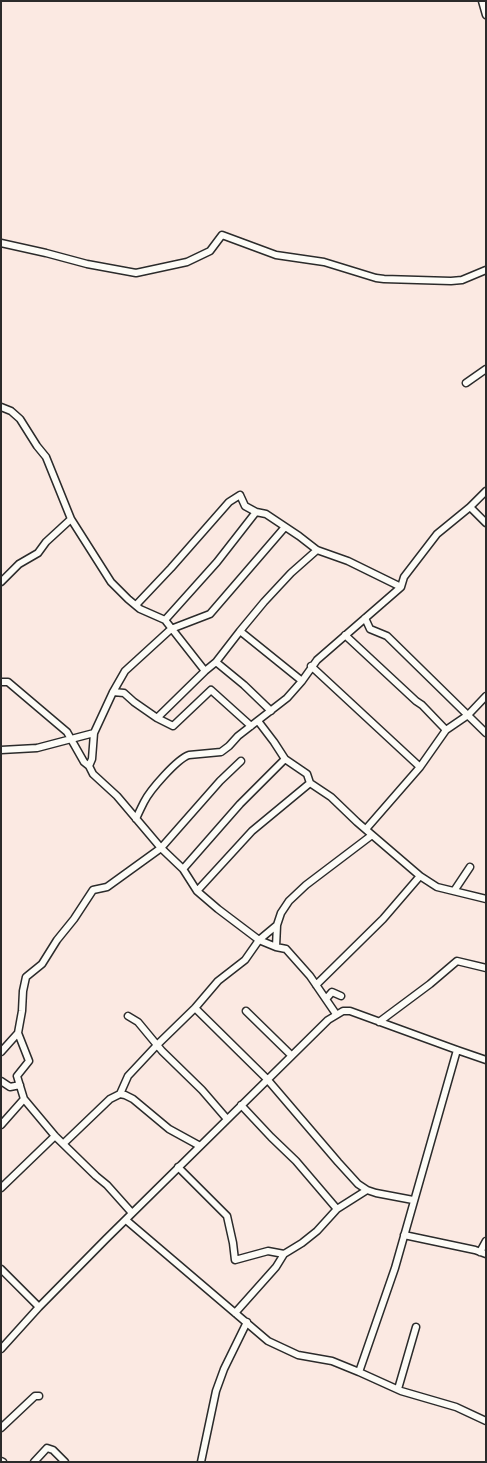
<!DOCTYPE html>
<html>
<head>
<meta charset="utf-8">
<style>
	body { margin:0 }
	#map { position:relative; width:487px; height:1463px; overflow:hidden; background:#fbe9e2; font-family:Mynerve,sans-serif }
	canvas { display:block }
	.frame { position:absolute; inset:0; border:2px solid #2b2b2b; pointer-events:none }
</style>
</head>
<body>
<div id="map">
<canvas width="487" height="1463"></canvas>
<div class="frame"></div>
</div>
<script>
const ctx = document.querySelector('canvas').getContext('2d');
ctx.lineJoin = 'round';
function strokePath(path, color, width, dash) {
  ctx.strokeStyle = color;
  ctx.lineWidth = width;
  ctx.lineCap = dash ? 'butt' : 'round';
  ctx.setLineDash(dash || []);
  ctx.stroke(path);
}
const minor = new Path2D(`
	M 482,1 L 486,15
	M 1,243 L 46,253 L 87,264 L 136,273 L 187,262 L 210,251 L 222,235 L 276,255 L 324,262 L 376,278 L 384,279 L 451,281 L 462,280 L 486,270
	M 466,383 L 486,369
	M 1,407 L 11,411 L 20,419 L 37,446 L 46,457 L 71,519 L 111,582 L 128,599 L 140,609 L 165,620 L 205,671
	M 470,507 L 486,523
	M 1,582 L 19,564 L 38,553 L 46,542 L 71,519
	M 136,605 L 171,568 L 229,502 L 240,495 L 245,506 L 256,512 L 266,514 L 299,536 L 317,550 L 348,561 L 401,587
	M 365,618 L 370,629 L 387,636 L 486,733
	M 165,620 L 217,562 L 256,512
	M 240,631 L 302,681
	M 345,635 L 416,701 L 422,705 L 446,730
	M 216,662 L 244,685 L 271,711
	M 311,666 L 420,767
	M 1,682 L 8,682 L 67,732 L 84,762 L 89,766 L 93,774 L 117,796 L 161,848 L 183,869 L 197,891 L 218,909 L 259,940 L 276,947 L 286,949 L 310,976 L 336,1014
	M 113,692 L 124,693 L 134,702 L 157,718 L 173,726 L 211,690 L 251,726
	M 157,718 L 205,671 L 216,662 L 240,631 L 264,602 L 291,573 L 317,550
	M 258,721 L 274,742 L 285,759 L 307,774 L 310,783 L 331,797 L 357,822 L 420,876 L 437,887 L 486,899
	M 1,750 L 37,748 L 94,733
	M 89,766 L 92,759 L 94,733 L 113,692 L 125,671 L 171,629 L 210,614 L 285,527
	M 136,819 C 138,814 141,808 144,802 C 150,790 177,759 189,755 L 221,752 L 229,746 L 238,736 L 287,698 L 302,681 L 317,660 L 401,587 L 404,577 L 437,534 L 470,507 L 486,491
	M 366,829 L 420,767 L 446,730 L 468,715 L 486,696
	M 183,869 L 240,804 L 285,759
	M 197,891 L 252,831 L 310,783
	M 454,891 L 470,867
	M 276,947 L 277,925 L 281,913 L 289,901 L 306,885 L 372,835
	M 316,985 L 383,919 L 420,876
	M 326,999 L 332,992 L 341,996
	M 195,1008 L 267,1079 L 338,1162 L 358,1184 L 367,1190 L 376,1193 L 413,1200
	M 246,1011 L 291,1055
	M 128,1016 L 138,1022 L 162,1051 L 202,1090 L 227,1119
	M 379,1022 L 430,984 L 457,961 L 486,968
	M 1,1052 L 18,1033
	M 1,1081 L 10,1087 L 20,1085
	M 120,1094 L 128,1076 L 157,1045 L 195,1008 L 218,981 L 245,960 L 259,940 L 277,925
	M 241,1105 L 271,1137 L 296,1161 L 337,1209
	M 1,1125 L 24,1099
	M 63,1144 L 110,1099 L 120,1094 L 125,1095 L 133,1099 L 169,1129 L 200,1146
	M 178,1167 L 227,1216 L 233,1243 L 235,1260 L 268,1251 L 284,1254
	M 1,1188 L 55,1136
	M 132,1213 L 107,1185 L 96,1176 L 55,1136 L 24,1099 L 17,1076 L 29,1061 L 18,1033 L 22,1011 L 23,991 L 26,977 L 42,964 L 57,940 L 74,919 L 93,890 L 107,887 L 161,848 L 220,781 L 241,761
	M 126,1220 L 268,1341 L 298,1355 L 332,1361 L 359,1372 L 401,1391 L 456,1407 L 486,1421
	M 404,1235 L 475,1250 L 486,1254
	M 480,1252 L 486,1241
	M 1,1269 L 39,1307
	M 235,1313 L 276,1267 L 284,1254 L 302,1243 L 317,1231 L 337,1209 L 367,1190
	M 1,1349 L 39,1307 L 106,1239 L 328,1020 L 343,1011 L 350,1011 L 457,1050 L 486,1060
	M 359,1372 L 395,1268 L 457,1050
	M 398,1389 L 416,1327
	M 1,1428 L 35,1396 L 39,1396
	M 1,1461 L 3,1462
	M 34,1462 L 47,1448 L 53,1450 L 65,1462
	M 201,1462 L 216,1391 L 224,1369 L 247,1322`);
strokePath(minor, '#2b2b2b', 9);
strokePath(minor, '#fdfcf7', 6);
</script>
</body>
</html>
